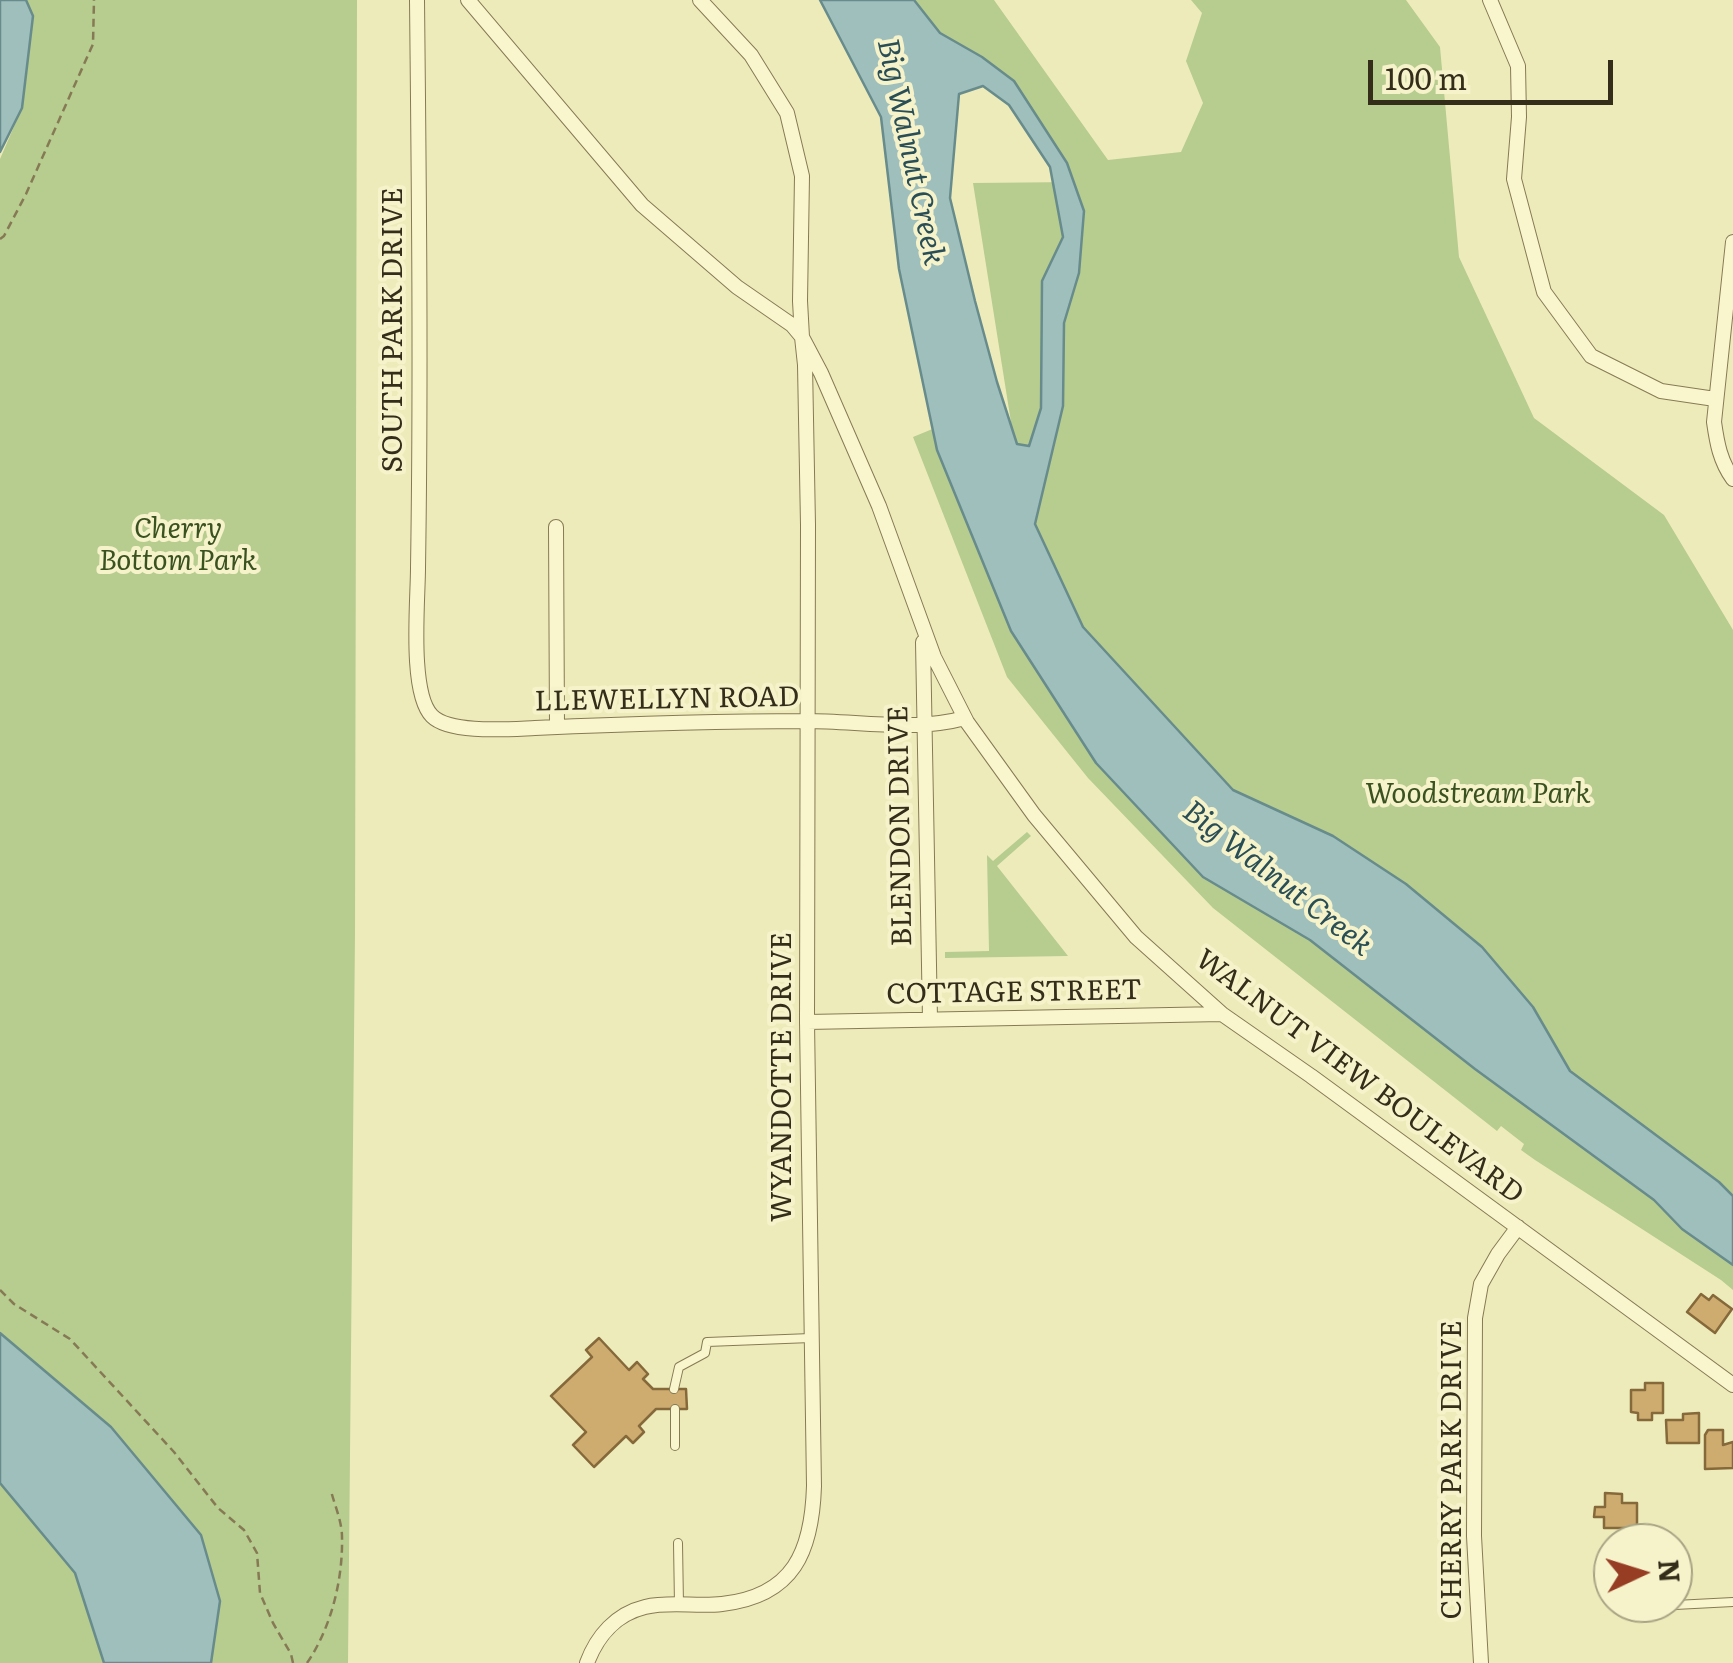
<!DOCTYPE html>
<html>
<head>
<meta charset="utf-8">
<style>
	body { margin:0 }
	#map { position:relative; width:1733px; height:1663px; overflow:hidden; background:#eeebbb; font-family:Literata,serif }
	canvas { display:block }
	.north { position:absolute; left:1593px; top:1523px; width:100px; height:100px; box-sizing:border-box; background:#f6f3cb; border:2px solid #a8a484; border-radius:50%; rotate:86deg; font-size:28px; font-weight:700; line-height:40px; text-align:center; color:#342d1a }
	.north::after { content:''; display:block; margin:auto; width:35px; height:45px; background:#963d24; clip-path:polygon(50% 0,100% 100%,50% 72%,0 100%) }
	.scale { position:absolute; left:1368px; top:60px; width:245px; height:45px; box-sizing:border-box; border:5px solid #342d1a; border-top:0; padding-left:12px; font-size:30px; line-height:35px; white-space:nowrap; color:#342d1a; -webkit-text-stroke:8px #f6f3cb; paint-order:stroke }
</style>
</head>
<body>
<div id="map">
<canvas width="1733" height="1663"></canvas>
<div class="north">N</div>
<div class="scale">100 m</div>
</div>
<script>
const ctx = document.querySelector('canvas').getContext('2d');
ctx.lineJoin = 'round';
function paint(path, color) {
  ctx.fillStyle = color;
  ctx.fill(path, 'evenodd');
}
function strokePath(path, color, width, dash) {
  ctx.strokeStyle = color;
  ctx.lineWidth = width;
  ctx.lineCap = dash ? 'butt' : 'round';
  ctx.setLineDash(dash || []);
  ctx.stroke(path);
}
function write(font, color, halo, rows, align = 'center') {
  ctx.font = font + ' Literata,serif';
  ctx.lineWidth = 8;
  ctx.setLineDash([]);
  ctx.textBaseline = 'middle';
  ctx.strokeStyle = halo;
  ctx.fillStyle = color;
  for (const [text, x, y, turn = 0] of rows) {
    ctx.save();
    ctx.translate(x, y);
    ctx.rotate((+turn || 0) * Math.PI / 180);
    ctx.textAlign = isNaN(turn) ? turn : align;
    if (halo) ctx.strokeText(text, 0, 0);
    ctx.fillText(text, 0, 0);
    ctx.restore();
  }
}
const green = new Path2D(`
	M 26,0 L 357,0 L 355,934 L 348,1663 L 211,1663 L 220,1601 L 111,1427 L 0,1333 L 0,159 L 22,108 L 33,16 Z
	M 914,0 L 994,0 L 1108,160 L 1181,152 L 1203,103 L 1186,61 L 1202,13 L 1191,0 L 1406,0 L 1440,47 L 1459,257 L 1534,418 L 1664,515 L 1733,630 L 1733,1290 L 1721,1280 L 1535,1160 L 1521,1150 L 1524,1144 L 1501,1126 L 1497,1131 L 1213,908 L 1088,778 L 1007,677 L 913,437 L 986,407 L 1014,441 L 973,183 L 1074,182 L 1067,163 L 1014,81 L 982,57 L 940,33 Z
	M 1027,832 L 1031,836 L 997,866 L 1068,956 L 945,958 L 945,952 L 989,951 L 987,855 L 993,861 Z
	M 0,1483 L 75,1573 L 104,1663 L 0,1663 Z`);
const water = new Path2D(`
	M 0,0 L 26,0 L 33,16 L 22,108 L 0,152 Z
	M 820,0 L 914,0 L 940,33 L 982,57 L 1014,81 L 1067,163 L 1084,211 L 1079,273 L 1064,323 L 1063,406 L 1035,524 L 1083,627 L 1233,790 L 1333,836 L 1406,884 L 1482,947 L 1533,1007 L 1570,1071 L 1719,1182 L 1733,1196 L 1733,1265 L 1682,1229 L 1654,1200 L 1475,1069 L 1310,940 L 1203,877 L 1096,763 L 1011,631 L 937,450 L 899,269 L 881,117 ZM 983,86 L 1009,105 L 1050,167 L 1063,237 L 1042,281 L 1041,408 L 1029,446 L 1017,444 L 997,382 L 975,301 L 950,198 L 959,94 Z
	M 0,1333 L 111,1427 L 201,1535 L 220,1601 L 211,1663 L 104,1663 L 75,1573 L 0,1483 Z`);
const building = new Path2D(`
	M 1701,1294 L 1709,1300 L 1713,1295 L 1732,1309 L 1715,1333 L 1687,1312 Z
	M 599,1338 L 629,1370 L 637,1362 L 648,1374 L 643,1379 L 653,1389 L 686,1389 L 687,1409 L 656,1409 L 639,1426 L 644,1432 L 633,1443 L 626,1436 L 594,1467 L 573,1445 L 586,1432 L 551,1396 L 592,1357 L 586,1350 Z
	M 1645,1383 L 1663,1383 L 1663,1413 L 1652,1413 L 1652,1420 L 1638,1420 L 1638,1413 L 1631,1412 L 1631,1390 L 1645,1390 Z
	M 1699,1413 L 1699,1443 L 1667,1443 L 1666,1420 L 1683,1420 L 1683,1414 Z
	M 1708,1430 L 1723,1430 L 1723,1445 L 1733,1442 L 1733,1468 L 1705,1469 L 1705,1435 Z
	M 1605,1493 L 1622,1494 L 1622,1503 L 1637,1503 L 1637,1528 L 1604,1528 L 1604,1517 L 1594,1517 L 1595,1507 L 1605,1507 Z`);
const path = new Path2D(`
	M 0,239 L 4,236 L 26,194 L 93,44 L 94,0
	M 0,1290 L 14,1304 L 70,1339 L 174,1452 L 218,1508 L 244,1530 L 257,1553 L 260,1593 L 273,1623 L 291,1654 L 293,1663
	M 307,1663 C 331,1628 343,1580 342,1537 C 342,1522 335,1506 331,1491`);
const service = new Path2D(`
	M 674,1389 L 679,1367 L 705,1353 L 707,1342 L 811,1338
	M 675,1446 L 675,1409
	M 678,1543 L 679,1605
	M 1675,1605 L 1733,1602`);
const minor = new Path2D(`
	M 417,0 C 419,189 421,378 418,568 C 418,600 409,693 432,716 C 450,734 509,729 535,728 C 625,724 716,721 807,721 C 859,721 914,732 965,718
	M 468,0 L 642,205 L 737,287 L 792,325 L 802,337 L 805,365 L 808,525 L 807,1022 L 814,1486 C 812,1551 794,1596 722,1604 C 697,1607 670,1601 645,1607 C 616,1614 597,1636 587,1663
	M 700,0 L 751,55 L 787,113 L 802,176 L 800,301 L 802,337 L 821,373 L 879,506 L 934,657 L 967,722 L 1034,815 L 1136,937 L 1222,1014 L 1311,1076 L 1733,1385
	M 1490,0 L 1518,66 L 1519,117 L 1514,179 L 1544,292 L 1591,356 L 1661,391 L 1715,399
	M 1733,242 L 1714,422 C 1717,443 1720,461 1733,479
	M 556,527 L 557,727
	M 923,642 L 930,1019
	M 807,1022 L 1222,1014
	M 1481,1663 L 1474,1536 L 1475,1318 L 1481,1284 L 1498,1254 L 1518,1227`);
const streetNames = [
	["SOUTH PARK DRIVE",394,330,-90],
	["LLEWELLYN ROAD",667,700,-1],
	["BLENDON DRIVE",901,826,-91],
	["COTTAGE STREET",1014,993,-1],
	["WYANDOTTE DRIVE",783,1077,-90],
	["WALNUT VIEW BOULEVARD",1359,1077,37],
	["CHERRY PARK DRIVE",1453,1470,-90]
];
const parkNames = [
	["Cherry",178,530],
	["Bottom Park",178,562],
	["Woodstream Park",1478,795]
];
const waterNames = [
	["Big Walnut Creek",910,152,78],
	["Big Walnut Creek",1277,879,38]
];
paint(green, '#b7cc8f');
paint(water, '#9fbfbd');
strokePath(water, '#678c8b', 2.5);
paint(building, '#ceac70');
strokePath(building, '#85693a', 2.5);
strokePath(service, '#867a55', 10);
strokePath(minor, '#867a55', 16);
strokePath(path, '#867a55', 2.5, [8, 5]);
strokePath(service, '#f9f6ce', 8);
strokePath(minor, '#f9f6ce', 14);
write('28px', '#342d1a', '#f6f3cb', streetNames);
write('italic 28px', '#3a5120', '#f6f3cb', parkNames);
write('italic 30px', '#294e55', '#f6f3cb', waterNames);
</script>
</body>
</html>
